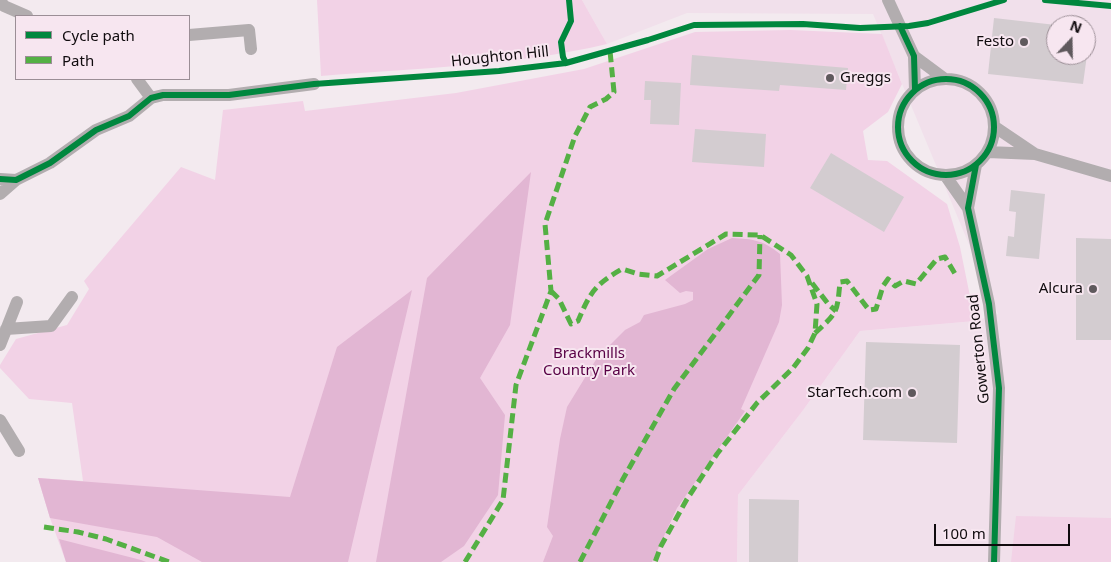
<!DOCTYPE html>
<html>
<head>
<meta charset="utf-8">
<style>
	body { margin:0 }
	#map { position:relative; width:1111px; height:562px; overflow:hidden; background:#f3eaef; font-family:"Noto Sans",sans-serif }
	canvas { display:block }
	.legend { position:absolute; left:15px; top:15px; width:175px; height:65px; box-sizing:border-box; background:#f7e6f0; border:1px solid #9b8e96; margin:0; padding:6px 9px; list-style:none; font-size:15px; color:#100b0e }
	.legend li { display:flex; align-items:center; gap:10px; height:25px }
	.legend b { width:25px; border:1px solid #9b8e96 }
	.north { position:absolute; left:1046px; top:15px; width:50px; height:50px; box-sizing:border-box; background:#f7e6f0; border:1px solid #9b8e96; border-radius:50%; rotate:21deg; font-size:14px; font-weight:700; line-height:20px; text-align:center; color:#100b0e }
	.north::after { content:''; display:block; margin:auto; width:18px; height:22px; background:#5f595d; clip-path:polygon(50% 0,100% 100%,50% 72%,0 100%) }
	.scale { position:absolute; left:934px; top:524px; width:136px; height:22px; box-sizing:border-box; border:2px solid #100b0e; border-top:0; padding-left:6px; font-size:15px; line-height:18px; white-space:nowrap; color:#100b0e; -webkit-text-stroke:4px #f7e6f0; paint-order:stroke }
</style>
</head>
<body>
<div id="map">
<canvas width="1111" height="562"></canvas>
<ul class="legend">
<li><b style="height:6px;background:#00873e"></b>Cycle path</li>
<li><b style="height:6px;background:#54b044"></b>Path</li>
</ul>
<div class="north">N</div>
<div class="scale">100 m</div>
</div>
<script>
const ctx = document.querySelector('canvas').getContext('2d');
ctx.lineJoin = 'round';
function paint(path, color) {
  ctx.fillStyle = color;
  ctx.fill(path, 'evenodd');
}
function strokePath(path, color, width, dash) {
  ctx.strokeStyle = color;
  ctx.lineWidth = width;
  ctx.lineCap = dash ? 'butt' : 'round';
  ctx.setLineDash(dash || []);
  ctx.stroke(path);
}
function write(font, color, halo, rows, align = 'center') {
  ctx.font = font + ' "Noto Sans",sans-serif';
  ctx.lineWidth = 4;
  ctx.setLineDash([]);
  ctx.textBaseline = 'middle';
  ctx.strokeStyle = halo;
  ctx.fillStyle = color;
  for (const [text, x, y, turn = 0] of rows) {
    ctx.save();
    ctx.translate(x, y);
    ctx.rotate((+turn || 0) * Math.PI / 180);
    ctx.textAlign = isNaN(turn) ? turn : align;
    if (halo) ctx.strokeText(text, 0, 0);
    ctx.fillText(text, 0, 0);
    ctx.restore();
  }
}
const built = new Path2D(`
	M 582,0 L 1111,0 L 1111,562 L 737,562 L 738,495 L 804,409 L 860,331 L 975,321 L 998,314 L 873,14 L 687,13 L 607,44 ZM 1056,25 L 1086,25 L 1086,55 L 1056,55 Z`);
const green = new Path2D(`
	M 317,0 L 582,0 L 607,44 C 514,66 416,68 321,76 Z
	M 790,30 L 882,34 L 902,84 L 888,112 L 863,131 L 868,160 L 887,161 L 947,204 L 960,247 L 975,321 L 860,331 L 804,409 L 738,495 L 737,562 L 66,562 L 50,518 L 38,478 L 83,481 L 72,403 L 29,399 L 0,368 L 0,365 L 16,339 L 67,325 L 89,289 L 84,281 L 181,167 L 215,180 L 223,110 L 303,101 L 305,111 L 456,93 L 584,69 L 695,32 Z
	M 1016,516 L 1111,518 L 1111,562 L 1011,562 Z`);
const forest = new Path2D(`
	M 531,172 L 510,325 L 480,378 L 505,415 L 498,495 L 464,546 L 441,562 L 376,562 L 427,278 Z
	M 732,238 C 753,239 763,240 780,254 L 782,305 L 779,322 L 741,409 L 745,411 L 677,508 L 652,562 L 543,562 L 553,536 L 547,527 L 560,439 L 567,407 L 597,358 L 625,330 L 640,322 L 644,315 L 685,304 L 693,300 L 693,292 L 686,291 L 680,293 L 665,280 L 708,249 Z
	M 412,290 L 348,562 L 202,562 L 157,537 L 50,518 L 38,478 L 290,497 L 337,347 Z
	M 59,539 L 141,560 L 146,562 L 66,562 Z`);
const building = new Path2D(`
	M 994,18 L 1056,25 L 1056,55 L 1087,55 L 1083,84 L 988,74 Z
	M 692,55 L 848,68 L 846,90 L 780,85 L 779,91 L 690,85 Z
	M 645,81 L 681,83 L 679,125 L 650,124 L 651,100 L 644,100 Z
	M 695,129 L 766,134 L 764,167 L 692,162 Z
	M 831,153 L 904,197 L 884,232 L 810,188 Z
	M 1011,190 L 1045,194 L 1039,259 L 1006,256 L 1008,236 L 1014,237 L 1016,212 L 1009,211 Z
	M 1076,238 L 1111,239 L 1111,340 L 1076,340 Z
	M 866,342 L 960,345 L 957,443 L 863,440 Z
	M 749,499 L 799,500 L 798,562 L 749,562 Z`);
const minor = new Path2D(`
	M 0,0 L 4,6 L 27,16
	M 888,0 L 914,56 L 915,90
	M 189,35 L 249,30 L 251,49
	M 914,56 L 945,79
	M 137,79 L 151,98
	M898 127a48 48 0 1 1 96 0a48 48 0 1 1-96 0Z
	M 151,98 L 163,95 L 229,95 L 314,84
	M 995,127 L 1035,154
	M 988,152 L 1035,154 L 1111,176
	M 976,165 L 968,208 L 989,304 L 999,388 L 994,562
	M 945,175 L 968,208
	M 0,179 L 16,180 L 50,163 L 96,130 L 129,116 L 151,98
	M 0,194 L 16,180
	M 6,329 L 51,326 L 72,297
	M 0,345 L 17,302
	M 0,420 L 19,451`);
const quiet = new Path2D(`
	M 812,283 L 829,305 L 836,311
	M 551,291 L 559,299 L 571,324 L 578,321 C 590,293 594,285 622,269 L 638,274 L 657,276 L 726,234 L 760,235 L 791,255 L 807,276 L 817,304 L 815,333 L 808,348 L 793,368 L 757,403 L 717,454 L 687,499 L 661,546 L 655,562
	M 815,333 C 838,312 837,313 840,282 L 847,281 L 869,310 L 876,309 L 883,286 L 888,279 L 895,286 L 904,281 L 916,284 L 937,259 L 945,257 L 957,277
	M 44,527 L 78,532 L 106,539 L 169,562
	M 465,562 L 503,500 L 516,385 L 551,291 L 545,224 L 575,136 L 590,107 L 606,99 L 614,92 L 610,51
	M 580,562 L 623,479 L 674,389 L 759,275 L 760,235`);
const cycleway = new Path2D(`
	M 1045,0 L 1111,6
	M 900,26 L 914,56 L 915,90
	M 566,63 L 563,57 L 561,42 L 571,21 L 569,0
	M898 127a48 48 0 1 1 96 0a48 48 0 1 1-96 0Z
	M 976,165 L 968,208 L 989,304 L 999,388 L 994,562
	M 0,179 L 16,180 L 50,163 L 96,130 L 129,116 L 151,98 L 163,95 L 229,95 L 314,84 L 499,71 L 566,63 L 648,40 L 694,25 L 803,24 L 860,28 L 909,26 L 928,23 L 1004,0`);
const markers = [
	[1024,42,5,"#5f595d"],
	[830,78,5,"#5f595d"],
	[1093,289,5,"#5f595d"],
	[912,393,5,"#5f595d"]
];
const poiNames = [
	["Festo",1014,42],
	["Greggs",840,78,"left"],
	["Alcura",1083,289],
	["StarTech.com",902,393]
];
const streetNames = [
	["Houghton Hill",500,57,-6],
	["Gowerton Road",979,349,-96]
];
const parkNames = [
	["Brackmills",589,354],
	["Country Park",589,371]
];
paint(built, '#f1e0eb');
paint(green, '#f2d2e6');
paint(forest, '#e2b6d3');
paint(building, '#d3ccd0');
strokePath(minor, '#b2adaf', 12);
strokePath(quiet, '#54b044', 5, [10, 5]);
strokePath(cycleway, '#00873e', 6);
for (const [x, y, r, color] of markers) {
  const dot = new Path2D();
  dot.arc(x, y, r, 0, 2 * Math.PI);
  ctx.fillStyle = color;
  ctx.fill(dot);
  strokePath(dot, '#f7e6f0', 2);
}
write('15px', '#100b0e', '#f7e6f0', poiNames, 'right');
write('15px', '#100b0e', '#f7e6f0', streetNames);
write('15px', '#580045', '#f7e6f0', parkNames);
</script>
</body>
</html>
